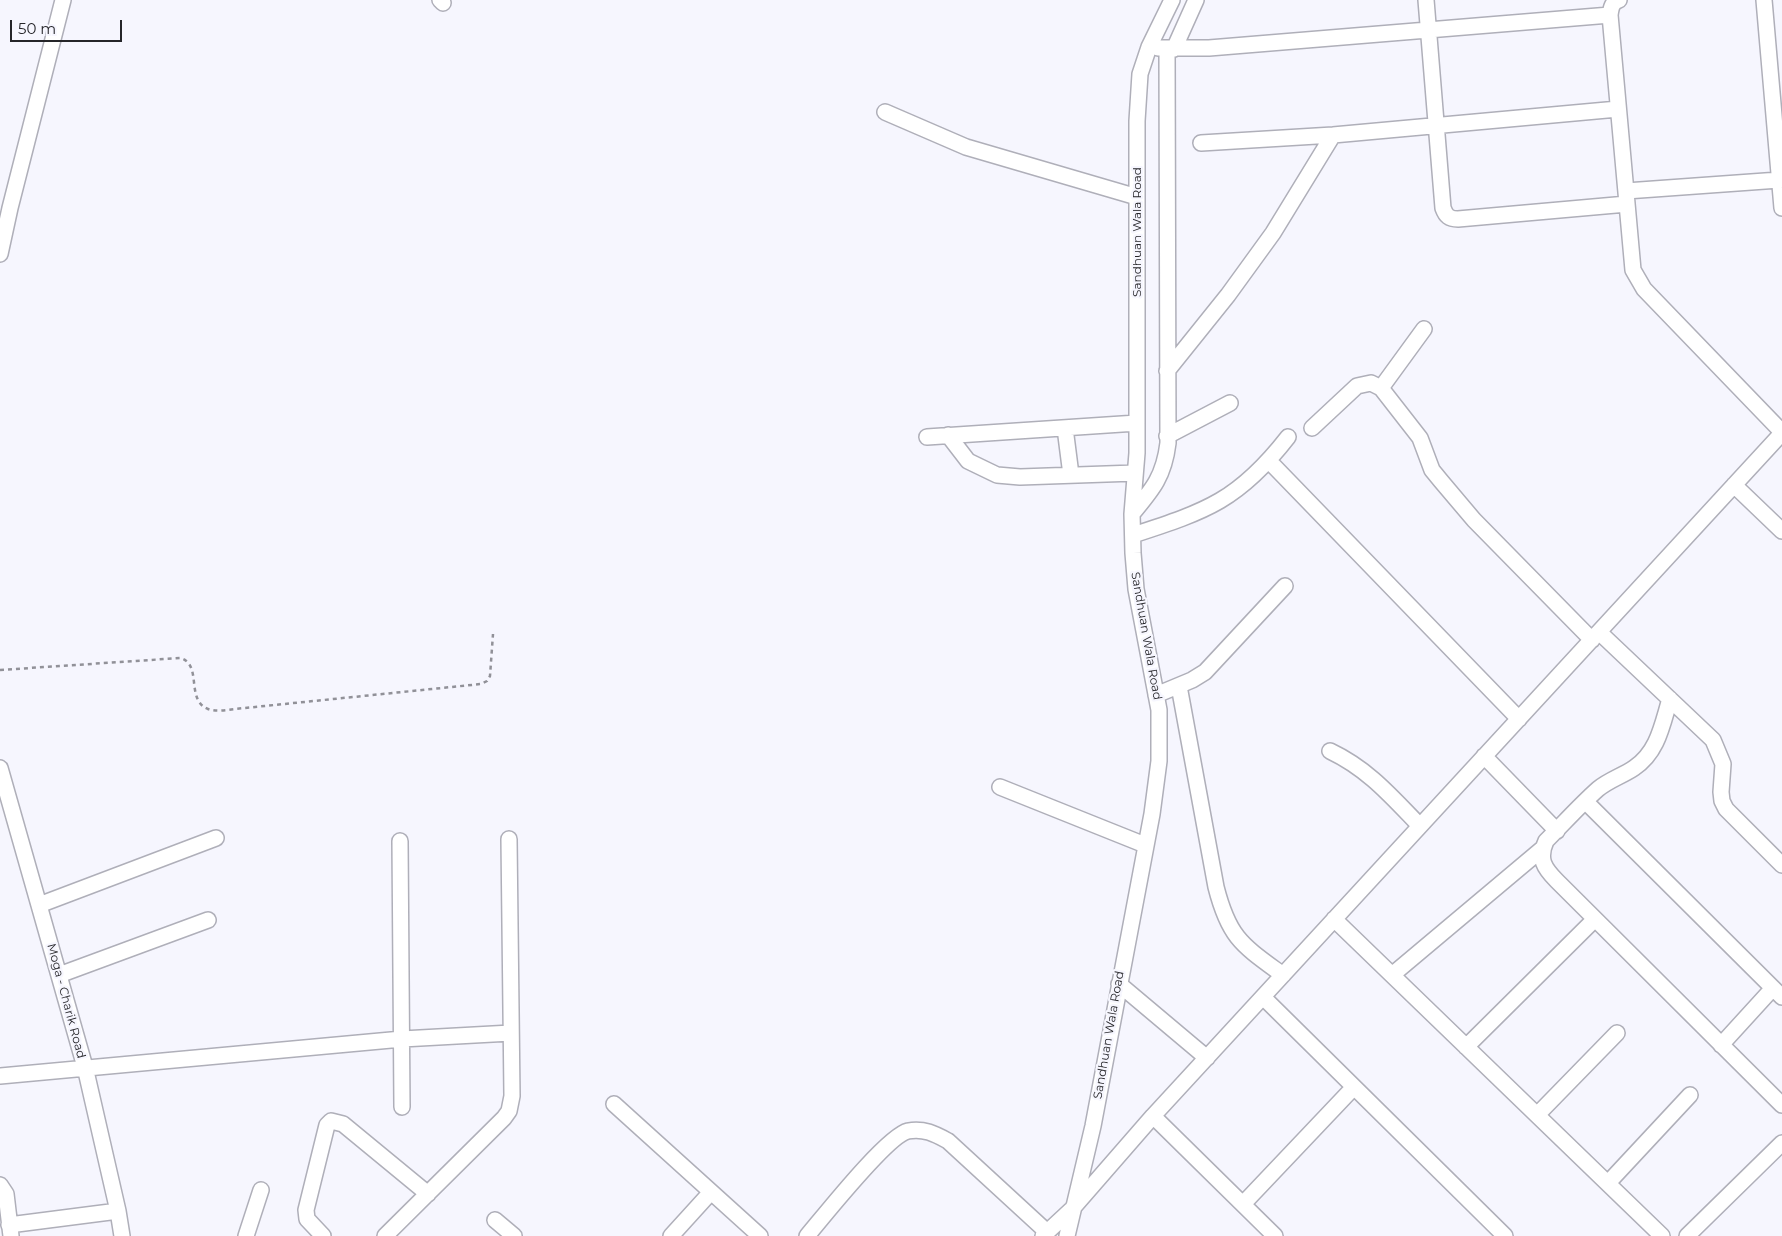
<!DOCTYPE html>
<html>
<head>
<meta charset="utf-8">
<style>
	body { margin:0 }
	#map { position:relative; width:1782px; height:1236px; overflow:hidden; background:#f6f6fe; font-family:Montserrat,sans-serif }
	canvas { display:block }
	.scale { position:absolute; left:10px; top:20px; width:112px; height:22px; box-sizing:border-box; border:2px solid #252529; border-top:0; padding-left:6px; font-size:15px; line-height:18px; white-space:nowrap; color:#252529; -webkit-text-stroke:4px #f6f6fe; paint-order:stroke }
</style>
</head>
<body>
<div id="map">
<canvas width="1782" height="1236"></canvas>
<div class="scale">50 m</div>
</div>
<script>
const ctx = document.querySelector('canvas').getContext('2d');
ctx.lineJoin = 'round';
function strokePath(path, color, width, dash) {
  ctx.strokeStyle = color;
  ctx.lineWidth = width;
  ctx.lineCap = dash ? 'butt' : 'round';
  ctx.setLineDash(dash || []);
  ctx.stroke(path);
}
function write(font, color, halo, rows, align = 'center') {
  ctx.font = font + ' Montserrat,sans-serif';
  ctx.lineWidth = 4.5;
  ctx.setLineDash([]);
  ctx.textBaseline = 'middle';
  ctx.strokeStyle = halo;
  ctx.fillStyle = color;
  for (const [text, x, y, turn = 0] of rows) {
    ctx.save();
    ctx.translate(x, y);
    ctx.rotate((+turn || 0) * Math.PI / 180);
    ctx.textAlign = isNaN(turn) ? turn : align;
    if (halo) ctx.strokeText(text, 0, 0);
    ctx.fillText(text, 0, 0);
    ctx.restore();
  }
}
const path = new Path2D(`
	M 0,670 L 180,658 C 203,664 185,700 208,709 C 216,712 226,710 235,709 L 481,684 L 487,681 L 490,676 L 493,634`);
const minor = new Path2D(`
	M 440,0 L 443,3
	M 1426,0 L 1443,208 C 1446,216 1449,219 1458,219 L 1627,204
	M 1619,0 C 1612,2 1611,8 1610,15 L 1633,270 L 1644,289 L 1782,432
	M 1764,0 L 1782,208
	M 1158,48 L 1209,48 L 1610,15
	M 1174,49 L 1196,0
	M 885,112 L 966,147 L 1137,197
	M 1201,143 L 1333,135 L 1618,109
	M 1626,191 L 1779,180
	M 0,254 L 10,208 L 63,0
	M 1167,371 L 1228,295 L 1273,233 L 1333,135
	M 1381,388 L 1424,329
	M 1065,428 L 1071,475
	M 1312,428 L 1357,386 L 1371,383 L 1381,388 L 1420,438 L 1432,470 L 1441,481 L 1474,520 L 1592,640
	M 948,435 L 968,461 L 997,475 L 1020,477 L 1135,473
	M 1167,436 L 1230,403
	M 927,437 L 1137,423
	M 1269,461 L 1519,719
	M 1734,485 L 1782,531
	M 1132,514 C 1153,489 1164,476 1168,443 L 1167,48
	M 1133,535 C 1207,511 1239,500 1288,437
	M 1599,632 L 1713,740 L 1723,764 L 1721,792 L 1722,801 L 1726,809 L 1782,865
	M 1179,686 L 1216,887 C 1229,938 1242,945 1283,975
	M 1156,695 L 1192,680 L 1205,672 L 1285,586
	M 1670,699 C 1662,725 1658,752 1634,768 C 1622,776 1609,780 1598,789 C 1580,805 1563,824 1546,841 C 1538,859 1544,868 1557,881 L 1782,1105
	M 1330,751 C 1368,769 1391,796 1420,826
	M 1484,756 L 1557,831
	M 0,768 L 85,1067 L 118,1211 L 122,1236
	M 1000,787 L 1145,845
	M 1586,802 L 1782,997
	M 400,841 L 402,1107
	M 39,905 L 216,838
	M 1334,919 L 1662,1236
	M 59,975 L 208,920
	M 1392,975 L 1542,849
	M 1119,984 L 1207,1058
	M 1263,997 L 1505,1236
	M 1721,1045 L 1773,988
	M 1466,1047 L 1595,919
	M 0,1076 L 402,1039 L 511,1033
	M 614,1104 L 760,1236
	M 1537,1115 L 1617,1033
	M 1153,1116 L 1275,1236
	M 1608,1183 L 1690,1095
	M 0,1185 L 6,1194 L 11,1236
	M 1243,1204 L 1354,1087
	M 495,1220 L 514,1236
	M 9,1225 L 118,1211
	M 246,1236 L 261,1190
	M 323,1236 L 307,1219 L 306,1210 L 327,1125 L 331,1121 L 343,1124 L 428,1194
	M 385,1236 L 504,1118 L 509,1111 L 512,1096 L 509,839
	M 671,1236 L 711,1192
	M 807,1236 C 824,1216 887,1136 908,1131 C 924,1128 935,1134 948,1141 L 1047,1232
	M 1043,1236 L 1072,1209 L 1153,1116 L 1782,433
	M 1067,1236 L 1093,1126 L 1152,814 L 1159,761 L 1159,710 L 1136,589 L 1133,553 L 1132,514 L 1137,453 L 1137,121 L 1140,74 L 1149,47 L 1172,0
	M 1687,1236 L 1782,1143`);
const streetNames = [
	["Sandhuan Wala Road",1137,232,-90],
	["Sandhuan Wala Road",1146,636,80],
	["Moga - Charik Road",66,1001,75],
	["Sandhuan Wala Road",1109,1035,-80]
];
strokePath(minor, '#afafb9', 18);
strokePath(path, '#919198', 2.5, [4, 4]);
strokePath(minor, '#fff', 15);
write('12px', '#252529', '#f6f6fe', streetNames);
</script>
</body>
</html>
